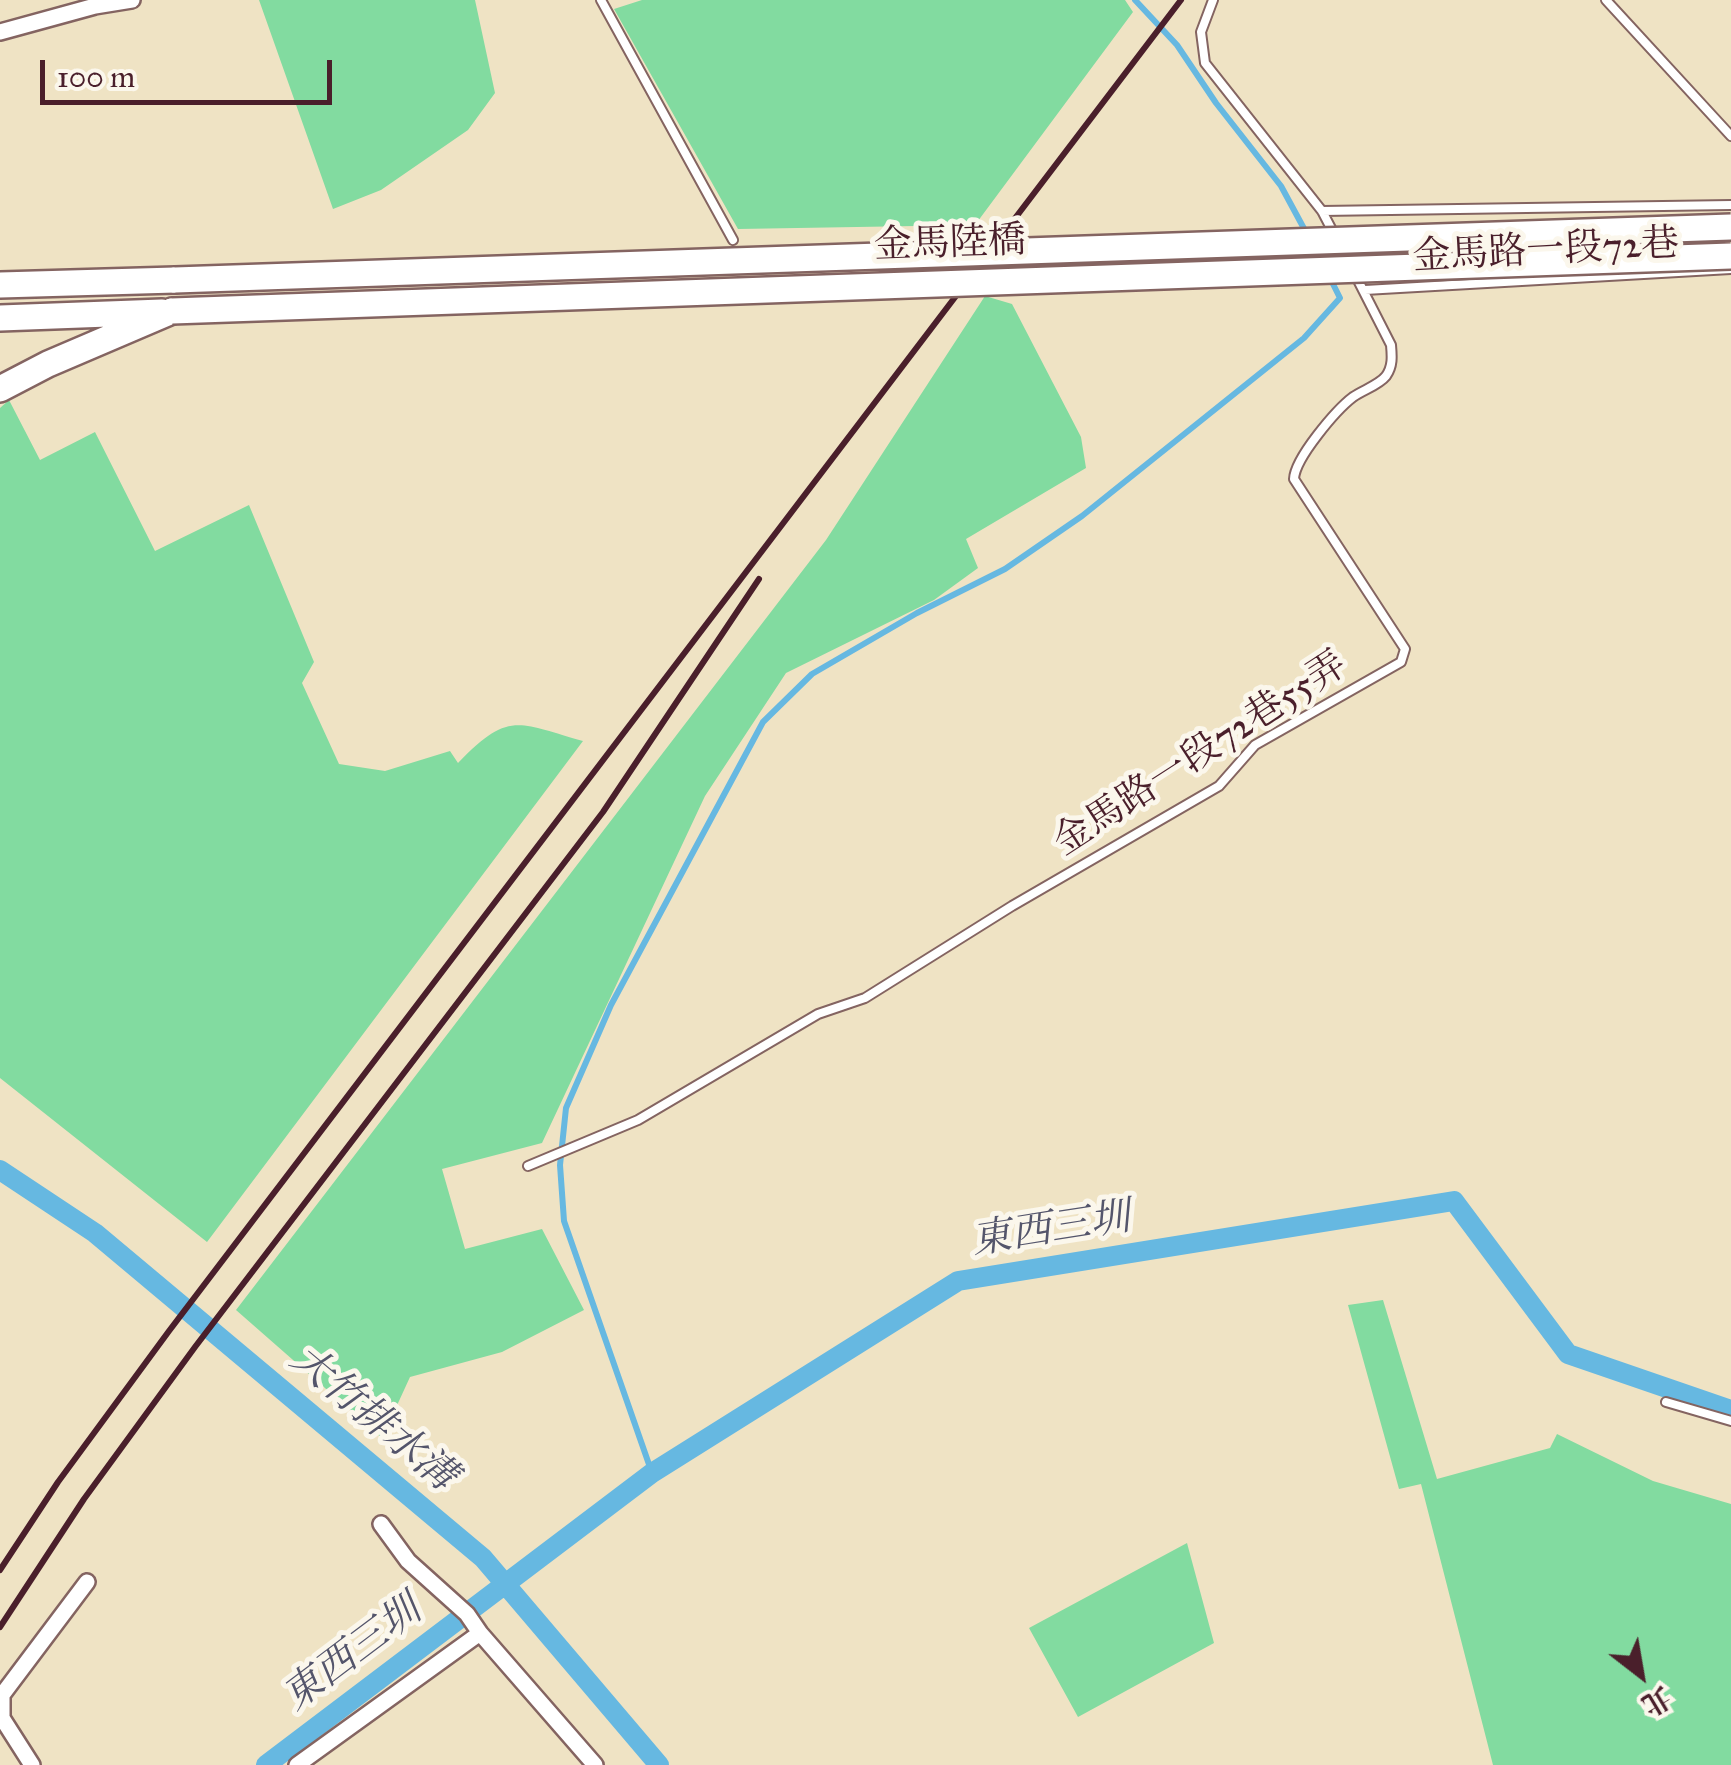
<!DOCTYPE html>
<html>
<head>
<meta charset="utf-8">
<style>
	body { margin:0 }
	#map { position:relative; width:1731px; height:1765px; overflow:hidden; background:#efe3c4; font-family:"IM FELL Great Primer","Noto Serif TC",serif }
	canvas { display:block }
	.north { position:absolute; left:1591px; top:1625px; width:100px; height:100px; -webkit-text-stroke:8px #fbf7ec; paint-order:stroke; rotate:149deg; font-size:28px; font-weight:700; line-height:40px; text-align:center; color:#4a1f2b }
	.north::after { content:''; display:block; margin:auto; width:35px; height:45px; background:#4a1f2b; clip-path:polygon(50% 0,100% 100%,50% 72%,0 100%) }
	.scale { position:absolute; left:40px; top:60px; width:292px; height:45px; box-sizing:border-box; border:5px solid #4a1f2b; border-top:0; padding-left:12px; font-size:30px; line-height:35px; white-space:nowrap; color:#4a1f2b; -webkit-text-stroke:8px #fbf7ec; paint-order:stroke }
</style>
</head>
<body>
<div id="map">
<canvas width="1731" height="1765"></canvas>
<div class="north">北</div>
<div class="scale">100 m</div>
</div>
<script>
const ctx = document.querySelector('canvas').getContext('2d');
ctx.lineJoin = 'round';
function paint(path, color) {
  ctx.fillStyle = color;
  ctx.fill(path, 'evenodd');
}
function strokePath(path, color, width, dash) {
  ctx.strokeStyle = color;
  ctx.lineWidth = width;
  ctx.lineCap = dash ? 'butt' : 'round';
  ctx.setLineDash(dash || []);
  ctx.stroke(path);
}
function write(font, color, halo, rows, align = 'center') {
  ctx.font = font + ' "IM FELL Great Primer","Noto Serif TC",serif';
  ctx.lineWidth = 10;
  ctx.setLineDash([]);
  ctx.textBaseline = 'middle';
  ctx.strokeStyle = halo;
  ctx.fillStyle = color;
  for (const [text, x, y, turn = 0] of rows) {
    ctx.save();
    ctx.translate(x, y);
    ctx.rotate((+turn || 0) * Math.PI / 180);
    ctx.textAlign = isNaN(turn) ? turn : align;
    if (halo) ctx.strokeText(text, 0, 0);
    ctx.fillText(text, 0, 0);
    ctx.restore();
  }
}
const green = new Path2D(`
	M 259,0 L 475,0 L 495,93 L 468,130 L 381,190 L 333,209 Z
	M 642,0 L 1125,0 L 1133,12 L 975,225 L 738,229 L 614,9 Z
	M 985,296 L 1012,304 L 1081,437 L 1086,468 L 966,539 L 978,568 L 934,600 L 786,673 L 705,796 L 542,1143 L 442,1169 L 465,1249 L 542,1229 L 584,1310 L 502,1352 L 410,1377 L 382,1438 L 236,1310 L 826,540 Z
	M 9,400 L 40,460 L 95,432 L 155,551 L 249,505 L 314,662 L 302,683 L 339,764 L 385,771 L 450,751 L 458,763 C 509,710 518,723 583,741 L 207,1242 L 0,1078 L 0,408 Z
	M 1383,1300 L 1437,1479 L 1550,1448 L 1557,1434 L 1653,1481 L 1731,1504 L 1731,1765 L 1493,1765 L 1421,1484 L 1399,1489 L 1348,1305 Z
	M 1187,1543 L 1214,1643 L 1078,1717 L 1029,1628 Z`);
const stream = new Path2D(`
	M 1135,0 L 1177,45 L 1216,103 L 1281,186 L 1308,236
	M 652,1473 L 564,1221 L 560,1165 L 566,1108 L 611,1005 L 763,722 L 812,674 L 917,613 L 1005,569 L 1082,516 L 1304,338 L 1340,298 L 1330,278`);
const canal = new Path2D(`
	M 0,1170 L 95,1233 L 483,1558 L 659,1765
	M 266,1765 L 652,1473 L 958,1281 L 1454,1201 L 1568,1354 L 1731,1410`);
const service = new Path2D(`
	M 601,0 L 733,240
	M 1213,0 L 1201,32 L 1205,63 L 1322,211 L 1334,234
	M 1606,0 L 1731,136
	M 1322,211 L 1731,205
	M 1365,290 L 1731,269
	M 528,1166 L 638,1120 L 818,1014 L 865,998 L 1012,906 L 1219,786 L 1255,745 L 1401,662 L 1405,649 L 1294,479 C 1295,458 1336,410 1353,397 C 1363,390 1379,385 1386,376 C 1393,366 1392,356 1391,345 L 1341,247
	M 1666,1402 L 1731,1421`);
const minor = new Path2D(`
	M 0,32 L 95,6 L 132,0
	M 381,1524 L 408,1561 L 467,1614 L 480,1633 L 595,1765
	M 32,1765 L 2,1718 L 2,1695 L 87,1582
	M 297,1765 L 480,1633`);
const primary = new Path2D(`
	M 0,285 L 175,280
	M 0,318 L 162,312
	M 0,389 L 48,364 L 172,311`);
const rail = new Path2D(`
	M 0,1570 L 58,1482 L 169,1331 L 1181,0
	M 0,1627 L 84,1499 L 195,1347 L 603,812 L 759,579`);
const primaryBridge = new Path2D(`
	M 175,280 L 1731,227
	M 172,311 L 1731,256`);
const streetNames = [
	["金馬陸橋",950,245,-2],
	["金馬路一段72巷",1546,252,-3],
	["金馬路一段72巷55弄",1201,755,-33]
];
const waterNames = [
	["東西三圳",1051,1231,-9],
	["大竹排水溝",372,1419,40],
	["東西三圳",353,1655,-37]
];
paint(green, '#82dba0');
strokePath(stream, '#66b8e1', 6);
strokePath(canal, '#66b8e1', 20);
strokePath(service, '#846461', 12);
strokePath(minor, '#846461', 20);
strokePath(primary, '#846461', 30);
strokePath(service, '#fff', 8);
strokePath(minor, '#fff', 15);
strokePath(primary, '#fff', 25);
strokePath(rail, '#4a1f2b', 6);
strokePath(primaryBridge, '#846461', 30, []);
strokePath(primaryBridge, '#fff', 25);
write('38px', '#4a1f2b', '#fbf7ec', streetNames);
write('italic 40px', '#54556b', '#fbf7ec', waterNames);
</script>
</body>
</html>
